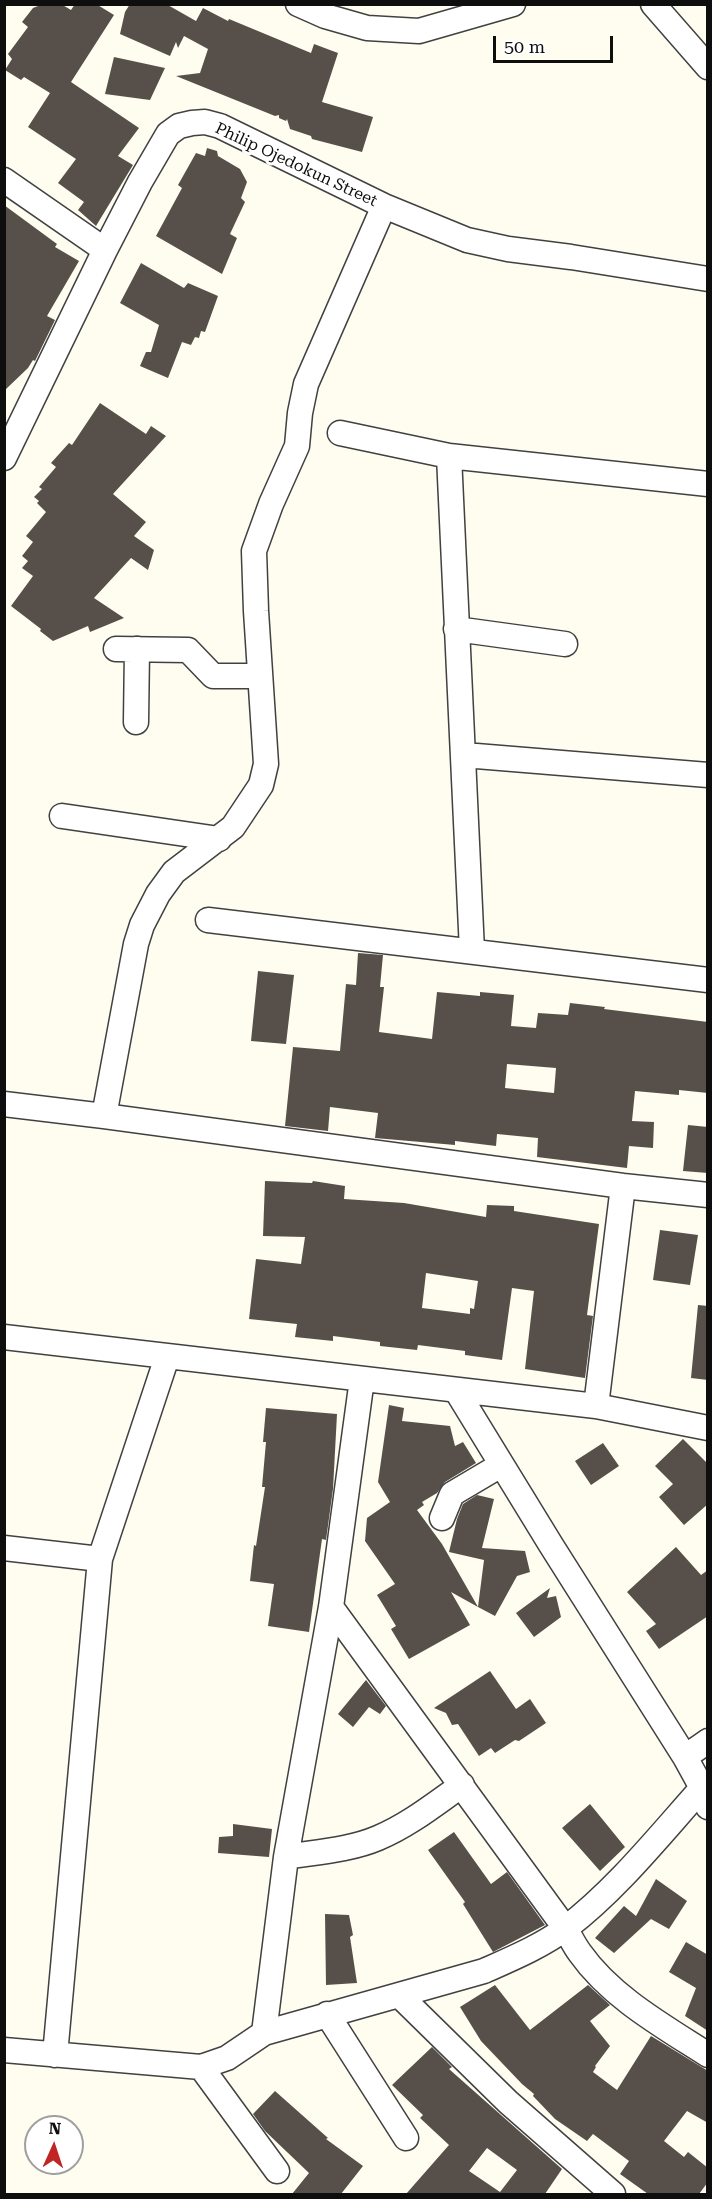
<!DOCTYPE html>
<html>
<head>
<meta charset="utf-8">
<style>
	body { margin:0 }
	#map { position:relative; width:712px; height:2199px; overflow:hidden; background:#fffdef; font-family:"Roboto Serif",serif }
	canvas { display:block }
	.frame { position:absolute; inset:0; border:6px solid #0e0e0e; pointer-events:none }
	.north { position:absolute; left:24px; top:2115px; width:60px; height:60px; box-sizing:border-box; background:#fff; border:2px solid #9f9f9f; border-radius:50%; rotate:3deg; font-size:16px; font-weight:700; line-height:24px; text-align:center; color:#0e0e0e }
	.north::after { content:''; display:block; margin:auto; width:21px; height:27px; background:#c02724; clip-path:polygon(50% 0,100% 100%,50% 72%,0 100%) }
	.scale { position:absolute; left:493px; top:36px; width:120px; height:27px; box-sizing:border-box; border:3px solid #0e0e0e; border-top:0; padding-left:8px; font-size:18px; line-height:21px; white-space:nowrap; color:#0e0e0e; -webkit-text-stroke:4px #fff; paint-order:stroke }
</style>
</head>
<body>
<div id="map">
<canvas width="712" height="2199"></canvas>
<div class="frame"></div>
<div class="north">N</div>
<div class="scale">50 m</div>
</div>
<script>
const ctx = document.querySelector('canvas').getContext('2d');
ctx.lineJoin = 'round';
function paint(path, color) {
  ctx.fillStyle = color;
  ctx.fill(path, 'evenodd');
}
function strokePath(path, color, width, dash) {
  ctx.strokeStyle = color;
  ctx.lineWidth = width;
  ctx.lineCap = dash ? 'butt' : 'round';
  ctx.setLineDash(dash || []);
  ctx.stroke(path);
}
function write(font, color, halo, rows, align = 'center') {
  ctx.font = font + ' "Roboto Serif",serif';
  ctx.lineWidth = 6;
  ctx.setLineDash([]);
  ctx.textBaseline = 'middle';
  ctx.strokeStyle = halo;
  ctx.fillStyle = color;
  for (const [text, x, y, turn = 0] of rows) {
    ctx.save();
    ctx.translate(x, y);
    ctx.rotate((+turn || 0) * Math.PI / 180);
    ctx.textAlign = isNaN(turn) ? turn : align;
    if (halo) ctx.strokeText(text, 0, 0);
    ctx.fillText(text, 0, 0);
    ctx.restore();
  }
}
const building = new Path2D(`
	M 43,4 L 61,4 L 71,10 L 75,4 L 96,4 L 114,15 L 71,82 L 139,128 L 118,156 L 133,165 L 96,226 L 78,210 L 84,202 L 58,183 L 76,159 L 28,127 L 50,93 L 24,77 L 21,80 L 5,70 L 12,59 L 8,54 L 28,27 L 22,22 L 33,8 Z
	M 130,4 L 166,4 L 196,21 L 203,8 L 228,21 L 229,19 L 311,53 L 314,44 L 338,53 L 322,102 L 373,117 L 362,152 L 312,139 L 311,136 L 290,129 L 287,119 L 286,121 L 279,118 L 279,115 L 275,116 L 176,76 L 200,73 L 208,49 L 184,36 L 178,48 L 176,42 L 170,56 L 120,34 L 125,12 Z
	M 114,57 L 165,68 L 150,100 L 105,94 Z
	M 207,148 L 217,151 L 218,156 L 240,169 L 247,182 L 241,198 L 245,202 L 230,234 L 237,238 L 222,274 L 156,236 L 182,188 L 178,185 L 196,153 L 205,156 Z
	M 4,205 L 57,244 L 55,247 L 79,261 L 47,316 L 55,320 L 35,361 L 33,360 L 28,368 L 4,391 Z
	M 141,263 L 184,288 L 188,283 L 218,296 L 205,332 L 201,331 L 199,338 L 195,337 L 191,345 L 182,342 L 168,378 L 140,366 L 146,352 L 151,352 L 159,325 L 120,303 Z
	M 100,403 L 146,434 L 151,426 L 166,436 L 113,494 L 146,522 L 134,536 L 154,550 L 148,570 L 131,558 L 94,598 L 124,618 L 90,632 L 88,626 L 53,641 L 40,631 L 41,629 L 11,606 L 33,576 L 22,568 L 28,561 L 22,556 L 33,542 L 26,536 L 46,512 L 37,503 L 39,501 L 34,497 L 42,489 L 39,487 L 56,467 L 51,463 L 69,443 L 72,445 Z
	M 358,953 L 383,955 L 380,987 L 384,987 L 379,1032 L 432,1039 L 437,992 L 480,996 L 480,992 L 514,995 L 511,1026 L 536,1028 L 538,1013 L 568,1015 L 570,1003 L 605,1007 L 604,1009 L 708,1022 L 708,1093 L 679,1090 L 679,1095 L 635,1091 L 632,1121 L 654,1122 L 653,1148 L 629,1146 L 627,1168 L 537,1157 L 538,1138 L 497,1134 L 496,1146 L 455,1141 L 455,1145 L 375,1138 L 378,1113 L 330,1107 L 328,1131 L 285,1126 L 293,1047 L 340,1051 L 346,984 L 356,985 ZM 507,1064 L 556,1068 L 554,1093 L 505,1088 Z
	M 258,971 L 294,975 L 286,1044 L 251,1041 Z
	M 688,1125 L 708,1127 L 708,1173 L 683,1171 Z
	M 265,1181 L 312,1183 L 313,1181 L 345,1186 L 344,1199 L 404,1203 L 486,1217 L 487,1205 L 514,1206 L 514,1211 L 599,1224 L 587,1315 L 593,1316 L 585,1378 L 525,1369 L 534,1291 L 512,1288 L 502,1360 L 465,1355 L 465,1351 L 418,1345 L 417,1350 L 380,1346 L 380,1342 L 333,1336 L 333,1341 L 295,1337 L 297,1324 L 249,1319 L 256,1259 L 301,1264 L 305,1237 L 263,1236 ZM 426,1273 L 478,1281 L 474,1309 L 470,1308 L 470,1314 L 422,1308 Z
	M 660,1230 L 698,1235 L 690,1285 L 653,1280 Z
	M 698,1305 L 708,1306 L 708,1380 L 691,1378 Z
	M 389,1405 L 404,1408 L 402,1421 L 450,1426 L 455,1446 L 463,1442 L 476,1463 L 445,1482 L 437,1493 L 422,1502 L 424,1505 L 417,1510 L 442,1544 L 478,1607 L 451,1592 L 470,1625 L 409,1659 L 391,1629 L 396,1626 L 377,1595 L 395,1584 L 365,1541 L 367,1518 L 390,1502 L 378,1482 Z
	M 266,1408 L 337,1414 L 333,1489 L 326,1540 L 322,1539 L 309,1632 L 268,1626 L 274,1584 L 250,1581 L 254,1545 L 256,1546 L 265,1487 L 262,1487 L 266,1442 L 263,1442 Z
	M 683,1439 L 708,1464 L 708,1504 L 684,1525 L 659,1497 L 673,1484 L 655,1466 Z
	M 603,1443 L 619,1466 L 591,1485 L 575,1461 Z
	M 477,1495 L 494,1499 L 482,1548 L 525,1551 L 530,1572 L 517,1576 L 495,1616 L 478,1607 L 484,1560 L 449,1552 L 457,1519 L 463,1504 Z
	M 676,1547 L 701,1575 L 708,1570 L 708,1616 L 659,1649 L 646,1631 L 656,1624 L 627,1592 Z
	M 550,1588 L 547,1598 L 556,1596 L 561,1617 L 534,1637 L 516,1613 Z
	M 490,1671 L 516,1709 L 530,1699 L 546,1723 L 519,1741 L 515,1740 L 495,1753 L 491,1748 L 479,1756 L 458,1724 L 452,1725 L 446,1713 L 434,1708 Z
	M 366,1680 L 386,1706 L 380,1714 L 369,1707 L 353,1727 L 338,1714 Z
	M 590,1804 L 625,1847 L 600,1871 L 562,1828 Z
	M 233,1824 L 272,1829 L 269,1857 L 218,1853 L 219,1837 L 233,1836 Z
	M 454,1832 L 491,1884 L 507,1872 L 545,1925 L 493,1952 L 463,1904 L 465,1902 L 428,1850 Z
	M 656,1879 L 687,1901 L 669,1929 L 651,1919 L 614,1953 L 595,1938 L 624,1906 L 636,1916 Z
	M 325,1914 L 349,1915 L 353,1935 L 350,1937 L 357,1983 L 326,1985 Z
	M 686,1942 L 708,1955 L 708,2031 L 685,2016 L 696,1988 L 669,1972 Z
	M 495,1985 L 530,2030 L 588,1985 L 610,2005 L 590,2021 L 610,2046 L 595,2066 L 596,2067 L 593,2072 L 617,2090 L 651,2036 L 708,2071 L 708,2123 L 687,2111 L 664,2141 L 684,2157 L 688,2152 L 708,2168 L 708,2182 L 699,2194 L 648,2194 L 620,2174 L 629,2161 L 593,2134 L 587,2141 L 555,2119 L 533,2096 L 534,2094 L 522,2084 L 481,2041 L 460,2007 Z
	M 432,2047 L 452,2067 L 449,2069 L 562,2169 L 545,2194 L 406,2194 L 449,2145 L 420,2118 L 423,2115 L 392,2085 ZM 487,2148 L 517,2170 L 500,2192 L 469,2171 Z
	M 275,2091 L 328,2138 L 326,2139 L 363,2166 L 341,2194 L 292,2194 L 309,2173 L 265,2131 L 253,2114 Z`);
const minor = new Path2D(`
	M 298,4 L 325,16 L 367,28 L 419,31 L 513,4
	M 653,4 L 708,67
	M 4,180 L 105,250
	M 340,433 L 449,456 L 708,484
	M 449,456 L 472,951
	M 4,458 L 105,250 L 140,182 L 168,134 L 179,126 L 192,123 L 205,122 L 220,126 L 384,206 L 467,240 L 508,249 L 571,257 L 708,279
	M 456,629 L 565,644
	M 116,649 L 188,650 L 213,676 L 260,676
	M 136,722 L 137,649
	M 464,755 L 708,775
	M 62,816 L 219,839
	M 208,920 L 708,980
	M 4,1104 L 104,1116 L 623,1186 L 708,1195
	M 104,1116 L 136,944 L 142,925 L 158,894 L 174,872 L 233,827 L 261,785 L 266,764 L 256,611 L 254,551 L 271,504 L 297,446 L 300,413 L 306,384 L 384,206
	M 4,1337 L 596,1406 L 708,1428
	M 456,1390 L 551,1545 L 685,1757 L 702,1788 L 708,1807
	M 596,1406 L 623,1186
	M 442,1518 L 452,1494 L 501,1465
	M 4,1548 L 100,1559
	M 331,1607 L 565,1928 C 570,1936 574,1945 580,1953 C 611,1997 663,2026 708,2055
	M 685,1757 L 708,1741
	M 286,1857 C 316,1852 350,1850 378,1838 C 409,1825 435,1804 462,1785
	M 399,1995 L 508,2102 L 613,2194
	M 327,2014 L 406,2138
	M 264,2033 L 484,1971 C 511,1959 542,1946 566,1928 C 617,1889 659,1836 702,1788 L 708,1786
	M 4,2050 L 201,2067 L 227,2058 L 264,2033 L 286,1857 L 331,1607 L 362,1379
	M 55,2055 L 100,1559 L 167,1357
	M 201,2067 L 277,2171`);
const streetNames = [
	["Philip Ojedokun Street",296,165,25]
];
paint(building, '#57504a');
strokePath(minor, '#414141', 27);
strokePath(minor, '#fff', 24);
write('16px', '#0e0e0e', '#fff', streetNames);
</script>
</body>
</html>
